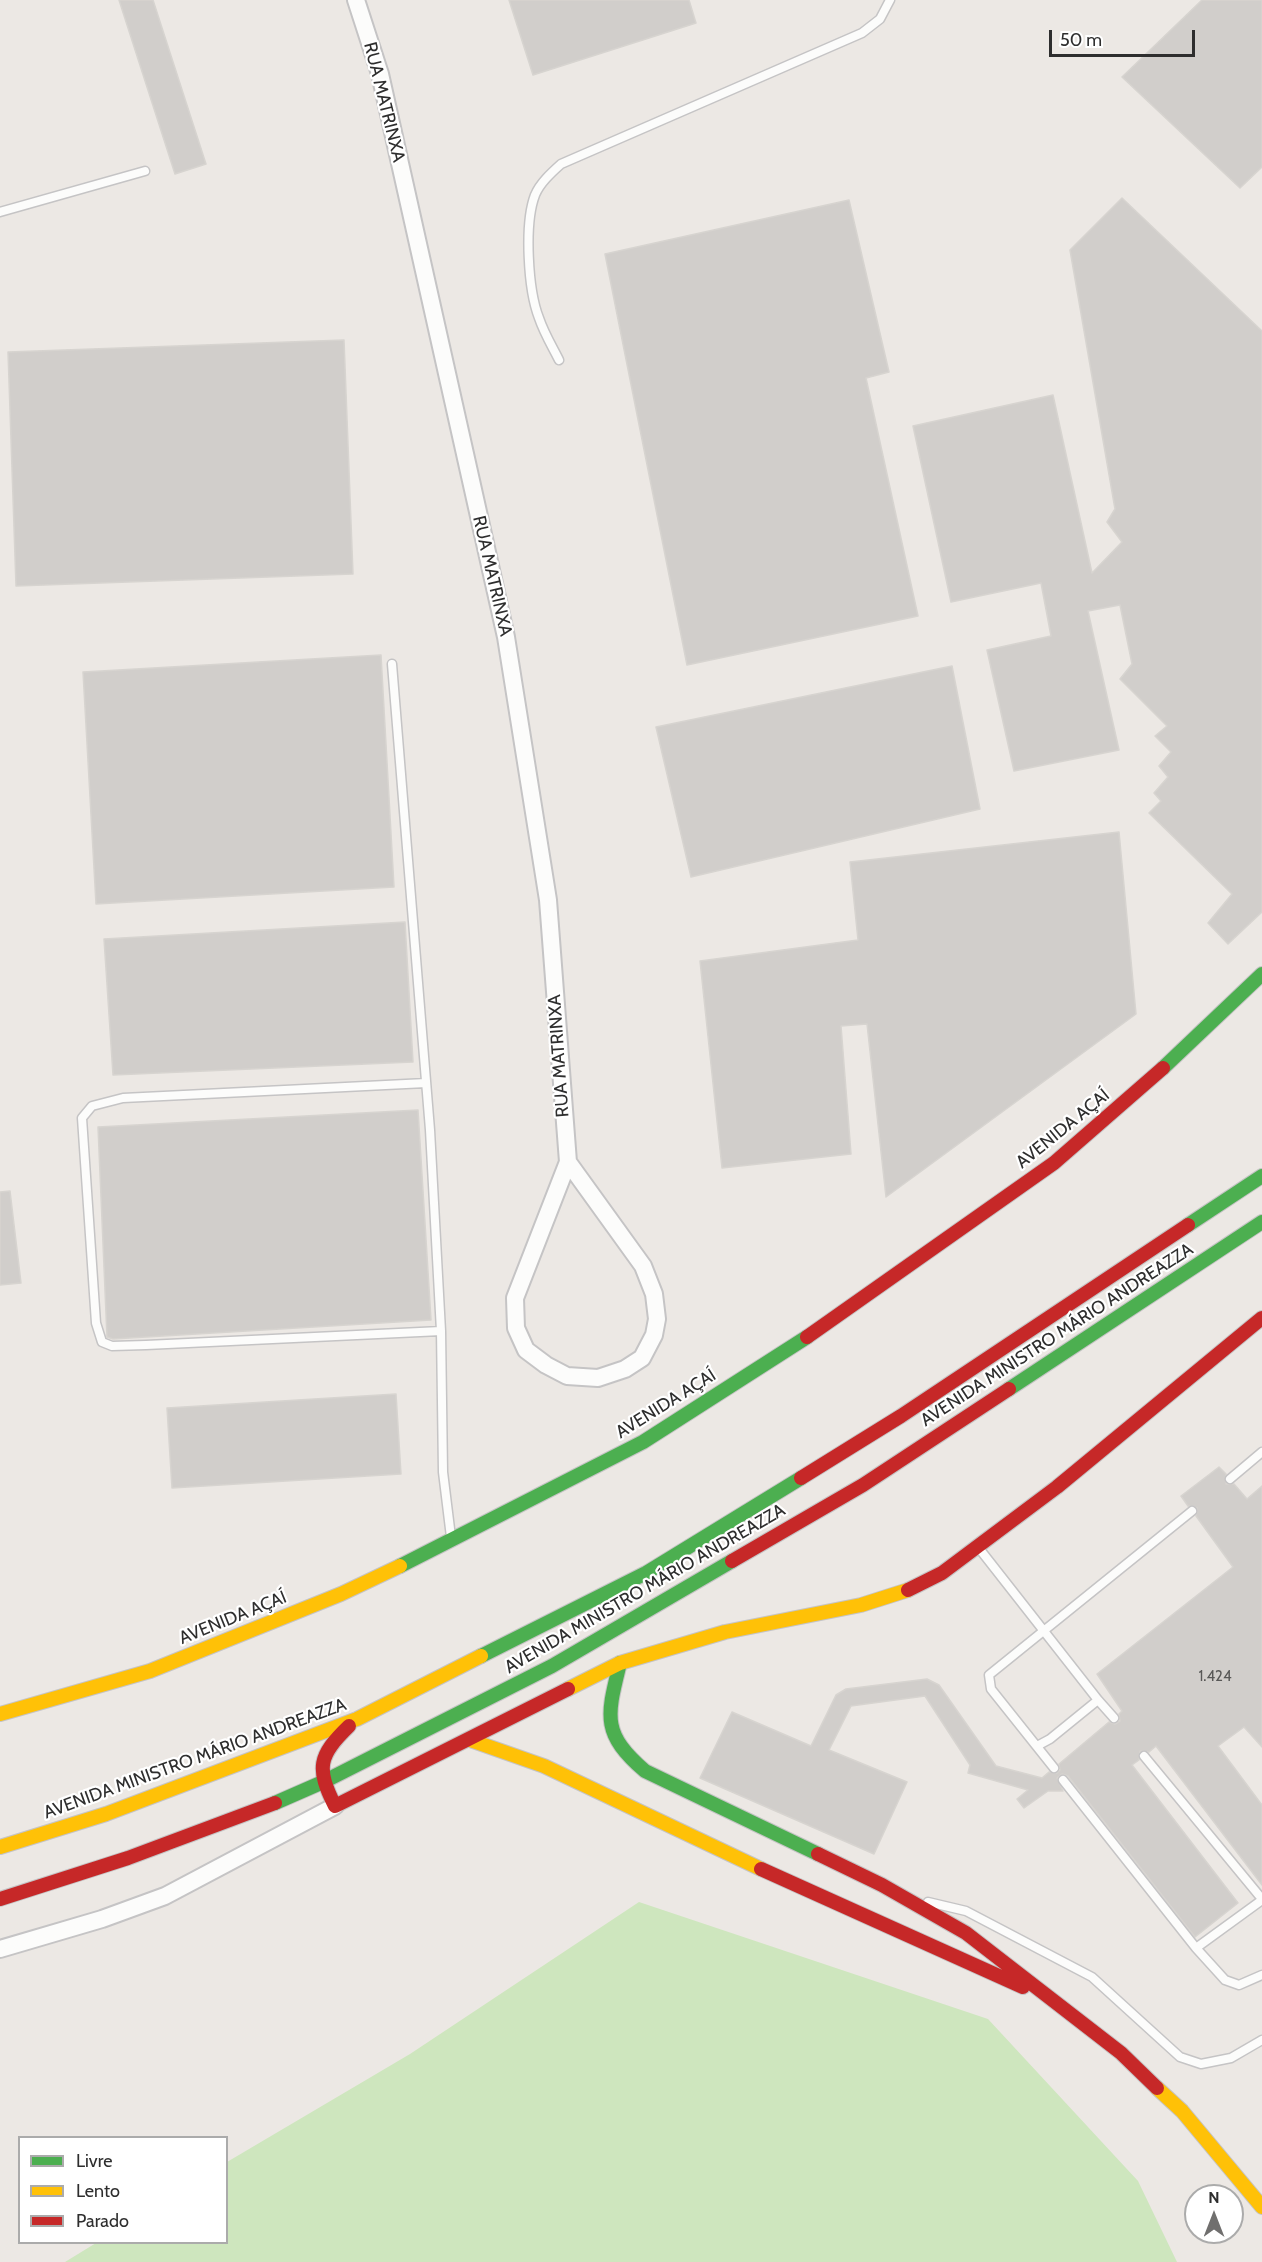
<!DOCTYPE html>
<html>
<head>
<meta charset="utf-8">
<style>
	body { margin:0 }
	#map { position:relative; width:1262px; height:2262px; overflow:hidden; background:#ece8e4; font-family:Cabin,sans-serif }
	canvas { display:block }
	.legend { position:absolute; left:18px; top:2136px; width:210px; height:108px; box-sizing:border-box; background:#fff; border:2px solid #ababab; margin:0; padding:8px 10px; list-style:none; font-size:18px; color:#2e2e2e }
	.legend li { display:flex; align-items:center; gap:12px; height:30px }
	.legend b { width:30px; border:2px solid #ababab }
	.north { position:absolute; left:1184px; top:2184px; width:60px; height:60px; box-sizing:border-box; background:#fff; border:2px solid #ababab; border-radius:50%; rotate:0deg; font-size:16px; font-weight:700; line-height:24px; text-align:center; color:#2e2e2e }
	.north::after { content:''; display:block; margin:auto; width:21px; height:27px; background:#706f6e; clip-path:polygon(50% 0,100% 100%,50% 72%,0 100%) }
	.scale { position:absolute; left:1049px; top:30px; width:146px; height:27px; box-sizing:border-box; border:3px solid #2e2e2e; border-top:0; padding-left:8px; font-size:18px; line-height:21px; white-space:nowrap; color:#2e2e2e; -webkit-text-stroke:4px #fff; paint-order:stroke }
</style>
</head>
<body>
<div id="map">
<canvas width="1262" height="2262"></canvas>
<ul class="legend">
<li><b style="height:8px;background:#4caf50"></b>Livre</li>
<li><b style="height:8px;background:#ffc107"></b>Lento</li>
<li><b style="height:8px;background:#c62828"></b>Parado</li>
</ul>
<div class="north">N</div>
<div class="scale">50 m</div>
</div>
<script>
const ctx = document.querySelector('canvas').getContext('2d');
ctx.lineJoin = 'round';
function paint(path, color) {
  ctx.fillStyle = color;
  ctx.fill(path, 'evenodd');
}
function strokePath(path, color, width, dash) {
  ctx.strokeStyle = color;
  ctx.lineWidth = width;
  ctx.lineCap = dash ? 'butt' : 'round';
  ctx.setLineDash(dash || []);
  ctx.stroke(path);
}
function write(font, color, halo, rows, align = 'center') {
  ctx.font = font + ' Cabin,sans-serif';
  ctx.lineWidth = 4.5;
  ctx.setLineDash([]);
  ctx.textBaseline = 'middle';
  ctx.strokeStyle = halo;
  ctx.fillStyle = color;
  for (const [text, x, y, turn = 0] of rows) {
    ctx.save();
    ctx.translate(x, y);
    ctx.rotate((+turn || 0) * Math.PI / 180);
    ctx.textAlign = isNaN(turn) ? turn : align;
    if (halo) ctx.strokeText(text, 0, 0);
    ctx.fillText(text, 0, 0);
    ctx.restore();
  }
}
const green = new Path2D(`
	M 639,1902 L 988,2019 L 1138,2181 L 1177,2262 L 65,2262 L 96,2243 L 226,2242 L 227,2162 L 410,2054 Z`);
const building = new Path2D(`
	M 119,0 L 153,0 L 206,164 L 175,174 Z
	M 509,0 L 689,0 L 696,23 L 533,75 Z
	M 1202,0 L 1262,0 L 1262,167 L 1240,188 L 1122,77 Z
	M 1122,198 L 1262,331 L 1262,912 L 1228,944 L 1208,923 L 1232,894 L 1149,813 L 1161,801 L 1154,793 L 1168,777 L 1159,766 L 1171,752 L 1155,736 L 1167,726 L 1120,679 L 1132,664 L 1120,605 L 1088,611 L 1119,750 L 1014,771 L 987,650 L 1051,636 L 1041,583 L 951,602 L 913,426 L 1053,395 L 1092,573 L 1122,542 L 1107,522 L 1115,509 L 1070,250 Z
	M 849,200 L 889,372 L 866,378 L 918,616 L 687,665 L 605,254 Z
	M 344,340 L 353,574 L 16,586 L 8,352 Z
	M 381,655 L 394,887 L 96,904 L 83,672 Z
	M 952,666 L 980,809 L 691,877 L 656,727 Z
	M 1119,832 L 1136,1014 L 886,1197 L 867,1024 L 841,1026 L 851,1154 L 722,1168 L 700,961 L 858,940 L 850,862 Z
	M 405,922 L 413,1062 L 113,1075 L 104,939 Z
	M 418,1110 L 431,1320 L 113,1339 L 107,1337 L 98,1127 Z
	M 10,1191 L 21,1283 L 0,1285 L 0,1192 Z
	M 396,1394 L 401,1474 L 172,1488 L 167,1408 Z
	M 1219,1467 L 1226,1474 L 1226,1484 L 1234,1484 L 1247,1499 L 1262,1486 L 1262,1747 L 1244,1727 L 1218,1746 L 1262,1805 L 1262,1885 L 1156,1746 L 1149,1752 L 1140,1751 L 1139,1760 L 1132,1765 L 1238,1903 L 1195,1937 L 1068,1776 L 1062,1774 L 1057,1778 L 1063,1791 L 1048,1791 L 1024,1808 L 1017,1799 L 1028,1790 L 968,1773 L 970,1765 L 925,1696 L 851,1706 L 829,1750 L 907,1782 L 874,1854 L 700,1778 L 732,1712 L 811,1746 L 836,1695 L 846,1689 L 927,1679 L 939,1685 L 996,1766 L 1042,1778 L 1049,1772 L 1057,1773 L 1060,1770 L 1059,1764 L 1109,1722 L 1115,1724 L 1120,1721 L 1119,1714 L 1122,1711 L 1097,1674 L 1233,1567 L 1196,1516 L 1197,1508 L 1188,1506 L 1181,1496 Z`);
const lane = new Path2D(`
	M 0,212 L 145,171
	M 559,360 C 552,346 544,333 539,318 C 528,290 524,224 535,195 C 540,183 551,173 561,164 L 862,33 L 880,19 L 890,0
	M 392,664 L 430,1130 L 441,1331 L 443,1472 L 451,1537
	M 426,1083 L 123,1098 L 92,1106 L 82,1118 L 96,1323 L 102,1342 L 112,1346 L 146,1345 L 441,1331
	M 1230,1479 L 1262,1452
	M 978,1547 L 1098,1700 L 1050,1739 L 1037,1746
	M 1098,1700 L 1114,1718
	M 1144,1756 L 1262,1899
	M 1054,1768 L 991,1689 L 989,1675 L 1192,1511
	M 1063,1780 L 1196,1948 L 1225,1980 L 1239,1985 L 1262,1975
	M 928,1902 L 966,1911 L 1092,1977 L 1180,2057 L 1201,2064 L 1231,2058 L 1262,2040
	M 1196,1948 L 1262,1900`);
const street = new Path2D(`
	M 356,0 L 380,74 L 506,637 L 548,900 L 568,1162 L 515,1298 L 516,1328 L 526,1350 L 546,1365 L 567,1376 L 598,1378 L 625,1369 L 642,1358 L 654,1335 L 657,1319 L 654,1294 L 643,1266 L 568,1162
	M 0,1949 L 102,1919 L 165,1896 L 335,1806`);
const fast = new Path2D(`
	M 1163,1068 L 1262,974
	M 1188,1225 L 1262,1176
	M 1009,1389 L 1262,1222
	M 400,1566 L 643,1442 L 807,1337
	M 481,1656 L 646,1573 L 801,1478
	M 620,1663 C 607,1716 601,1733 645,1771 L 818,1854
	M 275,1803 L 323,1782 L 552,1666 L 732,1561`);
const slow = new Path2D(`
	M 568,1689 L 620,1663 L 725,1632 L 861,1605 L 908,1590
	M 0,1714 L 150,1671 L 341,1594 L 400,1566
	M 470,1740 L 544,1766 L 761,1869
	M 0,1847 L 106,1814 L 357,1719 L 481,1656
	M 1157,2088 L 1182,2111 L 1262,2207`);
const jam = new Path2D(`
	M 807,1337 L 1054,1163 L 1163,1068
	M 801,1478 L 901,1416 L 1188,1225
	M 732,1561 L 863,1485 L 1009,1389
	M 908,1590 L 942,1573 L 1057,1487 L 1262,1318
	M 335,1806 L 568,1689
	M 335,1806 C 316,1768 318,1756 349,1726
	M 818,1854 L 882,1885 L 966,1933 L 1121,2053 L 1157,2088
	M 761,1869 L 1023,1987
	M 0,1899 L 128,1858 L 275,1803`);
const numberNames = [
	["1.424",1215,1677]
];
const streetNames = [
	["RUA MATRINXA",384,102,76],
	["RUA MATRINXA",492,576,77],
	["RUA MATRINXA",559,1056,-94],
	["AVENIDA AÇAÍ",1063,1129,-39],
	["AVENIDA MINISTRO MÁRIO ANDREAZZA",1057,1335,-33],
	["AVENIDA AÇAÍ",666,1404,-32],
	["AVENIDA MINISTRO MÁRIO ANDREAZZA",645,1589,-30],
	["AVENIDA AÇAÍ",233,1618,-22],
	["AVENIDA MINISTRO MÁRIO ANDREAZZA",195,1759,-20]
];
paint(green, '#cee6be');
paint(building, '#d1cecb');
strokePath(building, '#d7d4d0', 1.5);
strokePath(lane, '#c5c4c5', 11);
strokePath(street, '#c5c4c5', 20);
strokePath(fast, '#c5c4c5', 16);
strokePath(slow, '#c5c4c5', 16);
strokePath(jam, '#c5c4c5', 16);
strokePath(lane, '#fcfcfb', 8);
strokePath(street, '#fcfcfb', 16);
strokePath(fast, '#4caf50', 14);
strokePath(slow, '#ffc107', 14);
strokePath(jam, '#c62828', 14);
write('15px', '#585857', null, numberNames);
write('18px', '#2e2e2e', '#fff', streetNames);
</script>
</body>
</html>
